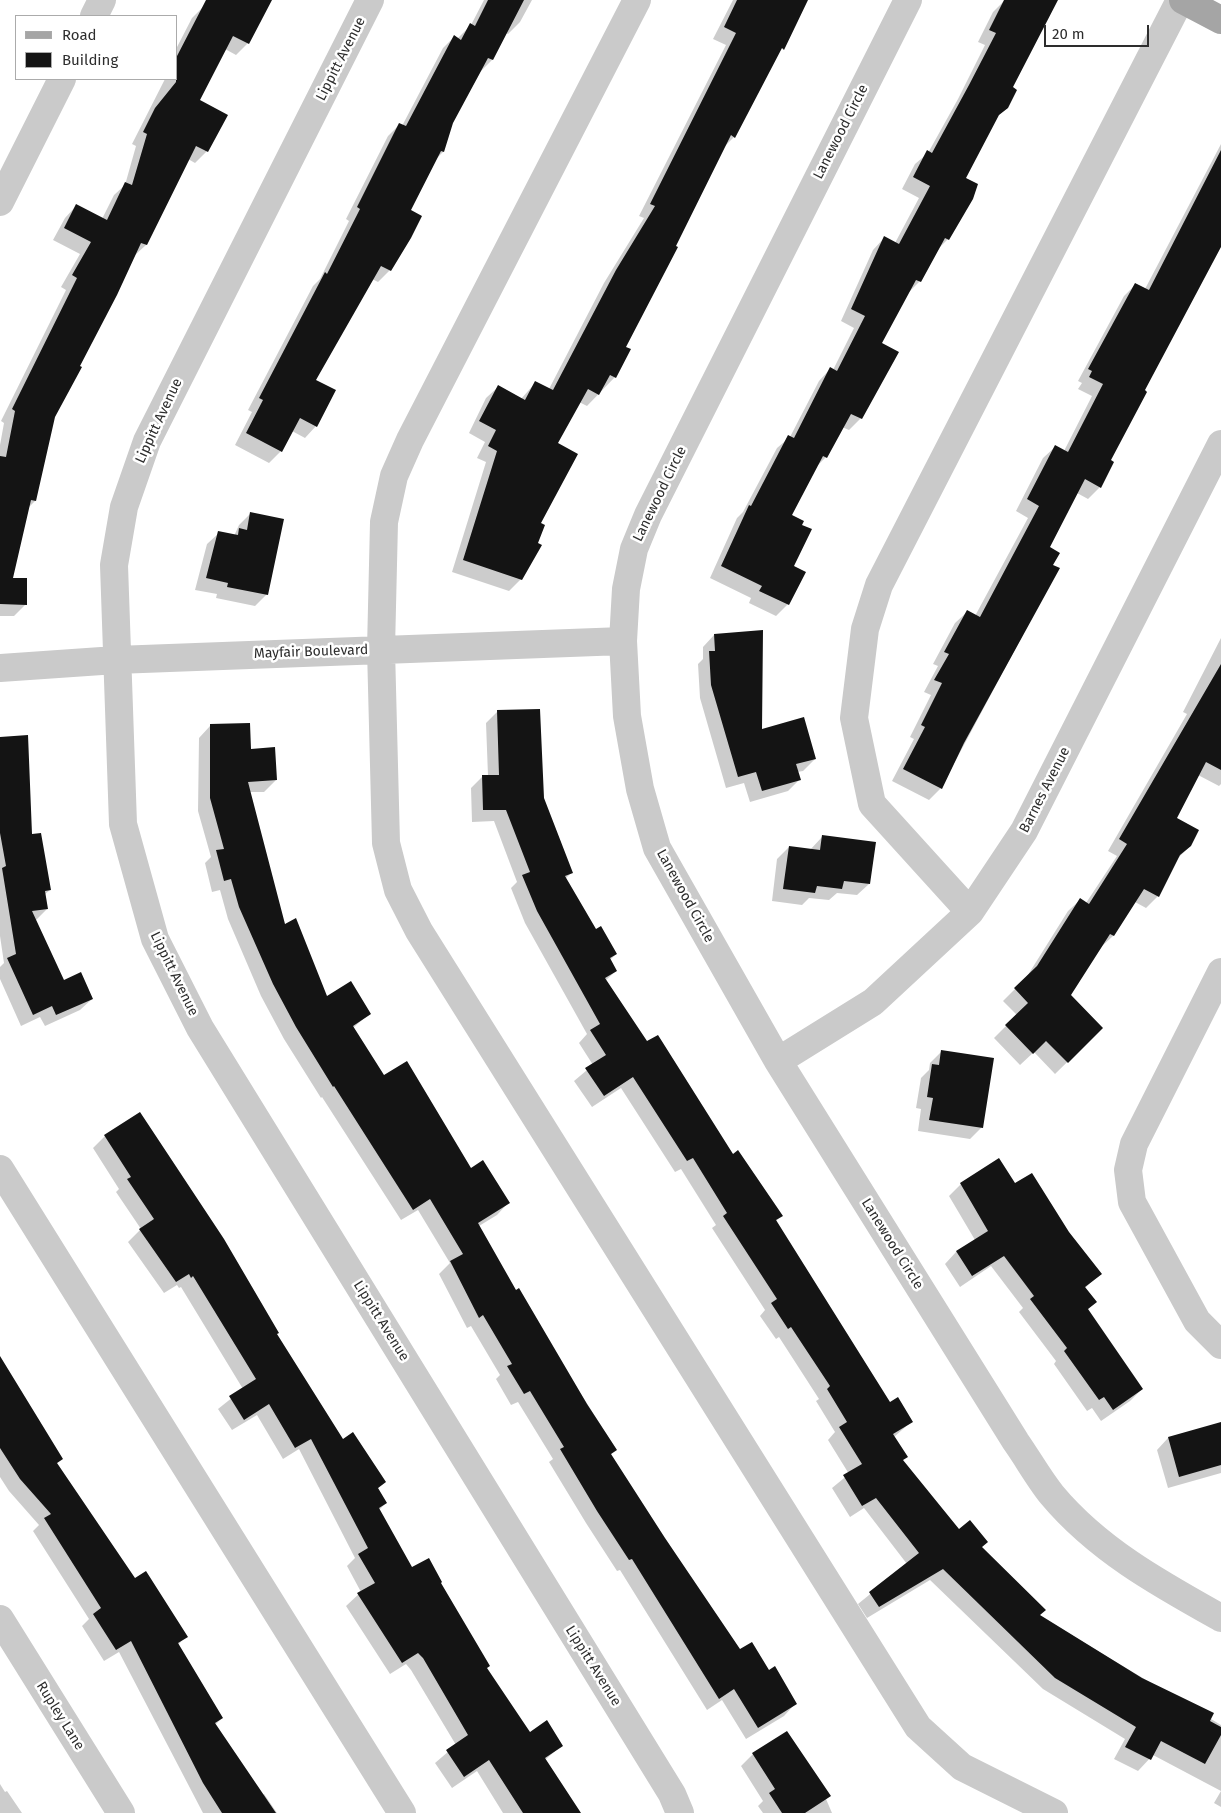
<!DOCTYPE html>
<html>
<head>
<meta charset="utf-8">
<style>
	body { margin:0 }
	#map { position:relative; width:1221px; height:1813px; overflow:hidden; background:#fff; font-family:"Fira Sans",sans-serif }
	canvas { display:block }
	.legend { position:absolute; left:15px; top:15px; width:162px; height:65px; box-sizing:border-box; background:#fff; border:1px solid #ababab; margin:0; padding:6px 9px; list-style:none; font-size:15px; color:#2d2d2d }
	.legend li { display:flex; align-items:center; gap:10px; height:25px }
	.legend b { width:25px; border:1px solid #ababab }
	.scale { position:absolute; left:1044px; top:25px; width:105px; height:22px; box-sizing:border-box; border:2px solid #2d2d2d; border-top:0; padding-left:6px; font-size:15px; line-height:18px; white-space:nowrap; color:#2d2d2d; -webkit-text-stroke:4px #fff; paint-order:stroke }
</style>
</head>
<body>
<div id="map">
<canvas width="1221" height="1813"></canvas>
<ul class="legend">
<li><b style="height:6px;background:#a5a5a5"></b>Road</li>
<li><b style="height:14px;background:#141414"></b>Building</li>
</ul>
<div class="scale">20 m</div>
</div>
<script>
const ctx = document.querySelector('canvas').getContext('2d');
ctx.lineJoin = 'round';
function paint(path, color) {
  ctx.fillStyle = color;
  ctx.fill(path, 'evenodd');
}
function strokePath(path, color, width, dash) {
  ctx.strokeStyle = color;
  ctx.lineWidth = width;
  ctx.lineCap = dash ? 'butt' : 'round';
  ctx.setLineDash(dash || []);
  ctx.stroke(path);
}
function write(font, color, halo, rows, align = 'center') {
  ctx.font = font + ' "Fira Sans",sans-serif';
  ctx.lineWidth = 5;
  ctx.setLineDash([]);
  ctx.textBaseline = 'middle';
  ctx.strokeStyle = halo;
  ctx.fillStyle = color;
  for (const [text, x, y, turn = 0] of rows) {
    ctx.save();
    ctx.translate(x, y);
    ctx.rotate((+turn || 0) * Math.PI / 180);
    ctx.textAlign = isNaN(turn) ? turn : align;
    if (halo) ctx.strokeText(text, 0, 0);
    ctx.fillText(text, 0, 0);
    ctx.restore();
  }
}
const shadow = new Path2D(`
	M 222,0 L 271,0 L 248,43 L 236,55 L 225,49 L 199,101 L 207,151 L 195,163 L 188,159 L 146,245 L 134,256 L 54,417 L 35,501 L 28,508 L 12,579 L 26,604 L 14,616 L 0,616 L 0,445 L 4,423 L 1,421 L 66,290 L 61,287 L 80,254 L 53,240 L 65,218 L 76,206 L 102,219 L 114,195 L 125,185 L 136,146 L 132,144 L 165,79 L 176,79 L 176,49 L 192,18 L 204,6 Z
	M 484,0 L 532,0 L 520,22 L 508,34 L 506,33 L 492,60 L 481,71 L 452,122 L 443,152 L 435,160 L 409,211 L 390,270 L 378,282 L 372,279 L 314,381 L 316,426 L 305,438 L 292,431 L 281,451 L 269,463 L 235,445 L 252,412 L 248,410 L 313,286 L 320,279 L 349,221 L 346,219 L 388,136 L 400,124 L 402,126 L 443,48 L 455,36 L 457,39 L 471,25 Z
	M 733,0 L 807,0 L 734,137 L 723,148 L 625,347 L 615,377 L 587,406 L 579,402 L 557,444 L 540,524 L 521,579 L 509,591 L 452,572 L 486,462 L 477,458 L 485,442 L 469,433 L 486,398 L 498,387 L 521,399 L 536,382 L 549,389 L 604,283 L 644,218 L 639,216 L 726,45 L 713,39 Z
	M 1005,0 L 1039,0 L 996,118 L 964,178 L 948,239 L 937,250 L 920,281 L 908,293 L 880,343 L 898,353 L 861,418 L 849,430 L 842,427 L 826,457 L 816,467 L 790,516 L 792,567 L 788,604 L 776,616 L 749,603 L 751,598 L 710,578 L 737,518 L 743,512 L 777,448 L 790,437 L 819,381 L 830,369 L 833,370 L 854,328 L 841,321 L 873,250 L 884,238 L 895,243 L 919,198 L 902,189 L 915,164 L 928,153 L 958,99 L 985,45 L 978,42 L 993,12 Z
	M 1221,144 L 1221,244 L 1143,391 L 1109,461 L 1100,487 L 1088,499 L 1077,493 L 1048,548 L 1051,565 L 1058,569 L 941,788 L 929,800 L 892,781 L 914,739 L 910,737 L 931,695 L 924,692 L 938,666 L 933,664 L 955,623 L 967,612 L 975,616 L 1028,518 L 1016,511 L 1043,458 L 1055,447 L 1064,451 L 1092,396 L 1078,389 L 1082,383 L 1078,381 L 1124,296 L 1136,284 L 1145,289 Z
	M 251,513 L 267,594 L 255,606 L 216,598 L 217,594 L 195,590 L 207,544 L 219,533 L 234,536 L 239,525 Z
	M 714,635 L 761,731 L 815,759 L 803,771 L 797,772 L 799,780 L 788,791 L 750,802 L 744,783 L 726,788 L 700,698 L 698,664 L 703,659 L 703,647 Z
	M 1221,638 L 1221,784 L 1219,786 L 1198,775 L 1175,819 L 1190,846 L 1178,858 L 1158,896 L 1146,908 L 1135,902 L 1113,936 L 1101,947 L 1069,995 L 1102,1028 L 1055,1074 L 1034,1052 L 1020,1065 L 994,1038 L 1017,1015 L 1003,1001 L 1026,978 L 1068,911 L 1080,900 L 1086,903 L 1117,856 L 1108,851 L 1187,714 L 1183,712 Z
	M 498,711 L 542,798 L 572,872 L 565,879 L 595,930 L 616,954 L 610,960 L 616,971 L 606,980 L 647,1043 L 781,1216 L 775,1222 L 889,1404 L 911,1422 L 894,1437 L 902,1460 L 958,1531 L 981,1548 L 1038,1615 L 1221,1725 L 1221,1807 L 1214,1803 L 1221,1791 L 1153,1755 L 1138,1771 L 1114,1759 L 1125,1739 L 1043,1689 L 930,1580 L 867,1618 L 858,1604 L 907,1564 L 864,1508 L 850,1517 L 832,1488 L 849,1474 L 828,1440 L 835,1432 L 816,1401 L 819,1399 L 779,1337 L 776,1339 L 760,1316 L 765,1310 L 712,1228 L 716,1225 L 681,1169 L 675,1172 L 621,1088 L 592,1107 L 574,1081 L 593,1065 L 579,1043 L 587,1034 L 525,923 L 511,888 L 517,882 L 494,821 L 472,822 L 471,788 L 483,776 L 488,776 L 486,723 Z
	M 210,726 L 249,750 L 276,780 L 264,792 L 250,792 L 284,926 L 326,998 L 370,1013 L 353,1028 L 384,1077 L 471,1170 L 508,1203 L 497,1215 L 479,1226 L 516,1292 L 616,1449 L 610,1455 L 663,1538 L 740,1650 L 769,1671 L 795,1704 L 784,1716 L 746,1739 L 722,1700 L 707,1710 L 620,1570 L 617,1571 L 586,1523 L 549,1462 L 553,1459 L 518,1402 L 511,1405 L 496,1379 L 500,1375 L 471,1326 L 467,1328 L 439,1274 L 450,1263 L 418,1210 L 401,1220 L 322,1097 L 321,1098 L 284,1039 L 261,996 L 228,919 L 220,890 L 212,892 L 205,863 L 211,857 L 198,811 L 199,738 Z
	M 0,738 L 50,890 L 44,895 L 47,909 L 35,921 L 63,982 L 92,999 L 80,1010 L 45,1026 L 40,1017 L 21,1026 L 0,979 L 0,967 L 4,963 L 0,936 Z
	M 822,837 L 869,884 L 857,895 L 837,893 L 829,900 L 809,898 L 802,905 L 772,901 L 777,859 L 789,847 L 810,850 Z
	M 942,1051 L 982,1127 L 970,1139 L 918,1131 L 921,1109 L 916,1108 L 921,1078 L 929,1070 L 930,1063 Z
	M 105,1136 L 276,1335 L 342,1440 L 385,1482 L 377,1489 L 386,1503 L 379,1510 L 412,1569 L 439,1584 L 486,1669 L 530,1733 L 562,1745 L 545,1760 L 580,1813 L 503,1813 L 477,1771 L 452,1788 L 435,1763 L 456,1745 L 411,1670 L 406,1664 L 390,1674 L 346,1606 L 361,1592 L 347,1566 L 355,1558 L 299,1449 L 283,1459 L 257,1415 L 232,1430 L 218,1409 L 243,1389 L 181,1287 L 179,1288 L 177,1285 L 164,1293 L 128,1242 L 141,1229 L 116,1192 L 119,1189 L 93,1148 Z
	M 961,1184 L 1015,1185 L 1068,1232 L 1100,1274 L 1085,1288 L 1087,1310 L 1142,1389 L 1130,1401 L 1101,1421 L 1092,1408 L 1087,1411 L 1054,1364 L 1056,1361 L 1019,1312 L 1023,1308 L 991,1266 L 960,1287 L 945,1264 L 956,1252 L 975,1240 L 949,1196 Z
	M 0,1361 L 62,1459 L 56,1464 L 135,1580 L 186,1636 L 178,1645 L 222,1718 L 215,1725 L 262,1795 L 264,1794 L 277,1813 L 203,1813 L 119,1652 L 104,1661 L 82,1626 L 89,1619 L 33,1531 L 39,1525 L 9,1491 L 0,1477 Z
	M 1221,1423 L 1221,1473 L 1168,1488 L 1157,1450 L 1168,1438 Z
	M 787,1732 L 826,1799 L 832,1813 L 763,1813 L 758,1806 L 763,1801 L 741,1766 L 753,1754 Z
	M 0,1784 L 5,1792 L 7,1791 L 22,1813 L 0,1813 Z`);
const building = new Path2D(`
	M 206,0 L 272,0 L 249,44 L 233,36 L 200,100 L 228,115 L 208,152 L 196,146 L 147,245 L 141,243 L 117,295 L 80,366 L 82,367 L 55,417 L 36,501 L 31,500 L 13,578 L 27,578 L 27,605 L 0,604 L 0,456 L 6,457 L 15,411 L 12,409 L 77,278 L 72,275 L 91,242 L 64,228 L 76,204 L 107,220 L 125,182 L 132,185 L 147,134 L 143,132 L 155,108 L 176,82 L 176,58 Z
	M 488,0 L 524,0 L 493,60 L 488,58 L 453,123 L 444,152 L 441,151 L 411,210 L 422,216 L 411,238 L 391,271 L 381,266 L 316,380 L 336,390 L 317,427 L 300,418 L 282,452 L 246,433 L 263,400 L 259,398 L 325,272 L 327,274 L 360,209 L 357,207 L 399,123 L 406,126 L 454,35 L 461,40 L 470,23 L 475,26 Z
	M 737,0 L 808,0 L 784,50 L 782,48 L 735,138 L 731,135 L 676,246 L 678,247 L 626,347 L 631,349 L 616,378 L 610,375 L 599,395 L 588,389 L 558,443 L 578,454 L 541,523 L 545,525 L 538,543 L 542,545 L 522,580 L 463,560 L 497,451 L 488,446 L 496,430 L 479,421 L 498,385 L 525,400 L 535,381 L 553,390 L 616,270 L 655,206 L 650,204 L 736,33 L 724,27 Z
	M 1004,0 L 1058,0 L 1013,87 L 1017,90 L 1008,108 L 999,115 L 966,178 L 978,184 L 973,199 L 949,240 L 945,238 L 921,282 L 916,280 L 882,343 L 899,352 L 862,419 L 851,414 L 827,458 L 823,456 L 792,515 L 804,521 L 802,525 L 812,529 L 794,566 L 806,572 L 789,605 L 759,591 L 762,586 L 721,566 L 749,505 L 751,506 L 788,435 L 794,438 L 830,367 L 837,371 L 865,316 L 851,309 L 884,236 L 899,244 L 930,186 L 913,177 L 927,150 L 932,153 L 969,85 L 996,33 L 989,30 Z
	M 1221,150 L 1221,247 L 1145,390 L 1147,392 L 1111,460 L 1114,462 L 1101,488 L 1085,479 L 1050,547 L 1060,553 L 1053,565 L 1060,568 L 964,743 L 942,789 L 903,769 L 925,727 L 921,725 L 942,683 L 934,680 L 949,654 L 944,652 L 967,610 L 980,617 L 1039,506 L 1027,499 L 1055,445 L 1068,452 L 1103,384 L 1089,377 L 1092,371 L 1088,369 L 1135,283 L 1149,290 Z
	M 250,512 L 284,519 L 268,595 L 227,587 L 228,583 L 206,578 L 218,531 L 238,535 L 239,528 L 247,530 Z
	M 763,630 L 762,729 L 804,717 L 816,759 L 796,764 L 801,780 L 762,791 L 756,772 L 738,777 L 711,685 L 709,651 L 715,651 L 714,634 Z
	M 1221,664 L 1221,770 L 1206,762 L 1177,818 L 1199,830 L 1191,846 L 1180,855 L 1159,897 L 1144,889 L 1114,936 L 1110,934 L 1071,995 L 1103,1028 L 1068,1063 L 1046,1041 L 1033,1054 L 1005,1025 L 1028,1003 L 1014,988 L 1037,966 L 1080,898 L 1089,904 L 1127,844 L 1119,839 Z
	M 540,709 L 544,798 L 573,873 L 565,876 L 596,929 L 601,926 L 617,954 L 610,958 L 617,971 L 605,978 L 647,1041 L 658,1035 L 733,1154 L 738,1150 L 783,1216 L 776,1220 L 890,1402 L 898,1397 L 913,1422 L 893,1434 L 908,1457 L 903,1460 L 959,1529 L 970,1520 L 988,1542 L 982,1547 L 1046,1610 L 1040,1615 L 1142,1678 L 1214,1713 L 1210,1721 L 1221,1727 L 1221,1735 L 1205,1764 L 1161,1741 L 1151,1760 L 1125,1747 L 1136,1727 L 1055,1678 L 943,1569 L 879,1607 L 869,1592 L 919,1553 L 876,1498 L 862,1506 L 843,1475 L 862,1464 L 839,1427 L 847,1422 L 827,1389 L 830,1386 L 791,1327 L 788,1329 L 771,1303 L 777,1299 L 723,1216 L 727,1213 L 693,1158 L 687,1161 L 633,1077 L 604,1096 L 585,1068 L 606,1055 L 590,1030 L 600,1024 L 537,911 L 522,875 L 530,872 L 506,810 L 483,810 L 482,775 L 499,775 L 497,710 Z
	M 250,723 L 251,749 L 275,747 L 277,780 L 248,782 L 285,924 L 296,918 L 327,996 L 351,981 L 371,1014 L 353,1026 L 384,1075 L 407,1061 L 471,1168 L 483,1160 L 510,1203 L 478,1223 L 516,1290 L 519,1288 L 587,1404 L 617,1450 L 611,1454 L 665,1538 L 740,1649 L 752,1642 L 769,1670 L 775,1666 L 797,1704 L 758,1728 L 734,1689 L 719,1699 L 632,1559 L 629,1560 L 597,1511 L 560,1449 L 564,1447 L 530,1391 L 524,1394 L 507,1366 L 512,1364 L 483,1315 L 479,1318 L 450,1261 L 463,1254 L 430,1199 L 413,1210 L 334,1086 L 333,1087 L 296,1027 L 273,984 L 239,907 L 231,879 L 224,881 L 216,850 L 224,849 L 210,798 L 210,724 Z
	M 28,735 L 32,834 L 41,833 L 51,890 L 45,891 L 48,909 L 32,911 L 64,980 L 81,972 L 93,999 L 56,1015 L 52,1006 L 33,1015 L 7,958 L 16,954 L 2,868 L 6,866 L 0,833 L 0,737 Z
	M 822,835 L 876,842 L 870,884 L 844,881 L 842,889 L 817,886 L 815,893 L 783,889 L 789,846 L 820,850 Z
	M 941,1050 L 994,1058 L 983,1128 L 929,1120 L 933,1098 L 927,1097 L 932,1064 L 939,1065 Z
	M 140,1112 L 224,1239 L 279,1333 L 277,1334 L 343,1439 L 353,1432 L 386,1482 L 378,1488 L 387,1503 L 379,1508 L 412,1567 L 429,1558 L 442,1582 L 441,1583 L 490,1666 L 487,1668 L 530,1732 L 547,1720 L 563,1746 L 545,1758 L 581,1813 L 523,1813 L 489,1760 L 464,1777 L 446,1750 L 468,1735 L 423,1658 L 418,1653 L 402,1663 L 357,1593 L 375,1583 L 358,1554 L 368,1548 L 311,1439 L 295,1448 L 269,1404 L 244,1420 L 229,1396 L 256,1379 L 193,1276 L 191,1278 L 189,1274 L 176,1282 L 139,1229 L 154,1219 L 127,1179 L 131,1177 L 104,1135 Z
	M 999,1158 L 1015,1183 L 1032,1173 L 1069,1232 L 1102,1274 L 1085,1287 L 1097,1302 L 1088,1309 L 1143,1389 L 1113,1410 L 1104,1397 L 1099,1400 L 1064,1351 L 1067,1348 L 1030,1299 L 1034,1296 L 1004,1256 L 972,1276 L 956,1251 L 988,1231 L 960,1183 Z
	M 0,1356 L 63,1459 L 57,1463 L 135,1578 L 146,1571 L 188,1637 L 178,1643 L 223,1718 L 215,1723 L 276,1813 L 222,1813 L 203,1783 L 131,1641 L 116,1650 L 93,1614 L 101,1608 L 44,1518 L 51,1514 L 20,1479 L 0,1448 Z
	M 1221,1422 L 1221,1465 L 1179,1477 L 1168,1437 Z
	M 787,1731 L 831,1796 L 805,1813 L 782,1813 L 769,1793 L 775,1789 L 752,1753 Z`);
const minor = new Path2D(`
	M 370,0 L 147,441 L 124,507 L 114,565 L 123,824 L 155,939 L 200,1028 L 672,1794 L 680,1813
	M 637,0 L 410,440 L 394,476 L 384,522 L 381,649 L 386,843 L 398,890 L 419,931 L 918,1727 L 962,1767 L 1054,1813
	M 908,0 L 648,515 L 634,549 L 626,589 L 623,641 L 627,716 L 640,789 L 657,848 L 778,1061 L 1016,1442 C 1028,1459 1039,1479 1052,1495 C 1098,1550 1160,1584 1221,1618
	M 94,16 L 102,0
	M 0,202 L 62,79
	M 0,668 L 116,660 L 623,641
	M 970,912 L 872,804 L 854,718 L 865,629 L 879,585 L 1180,0
	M 1221,972 L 1134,1144 L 1128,1170 L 1132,1202 L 1197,1321 L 1221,1345
	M 778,1061 L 873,1002 L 970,912 L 1024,831 L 1221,444
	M 0,1169 L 402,1813
	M 0,1619 L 121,1813`);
const major = new Path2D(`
	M 1183,0 L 1221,20`);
const streetNames = [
	["Lippitt Avenue",341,59,-63],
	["Lanewood Circle",841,132,-63],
	["Lippitt Avenue",159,421,-65],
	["Lanewood Circle",660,494,-64],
	["Mayfair Boulevard",311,652,-2],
	["Barnes Avenue",1045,790,-63],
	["Lanewood Circle",685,896,61],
	["Lippitt Avenue",174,974,64],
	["Lanewood Circle",892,1244,58],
	["Lippitt Avenue",381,1321,58],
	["Lippitt Avenue",593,1666,58],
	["Rupley Lane",60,1716,58]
];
paint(shadow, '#0003');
paint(building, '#141414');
strokePath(minor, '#cacaca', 28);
strokePath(major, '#a5a5a5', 28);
write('14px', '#2d2d2d', '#fff', streetNames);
</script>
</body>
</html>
